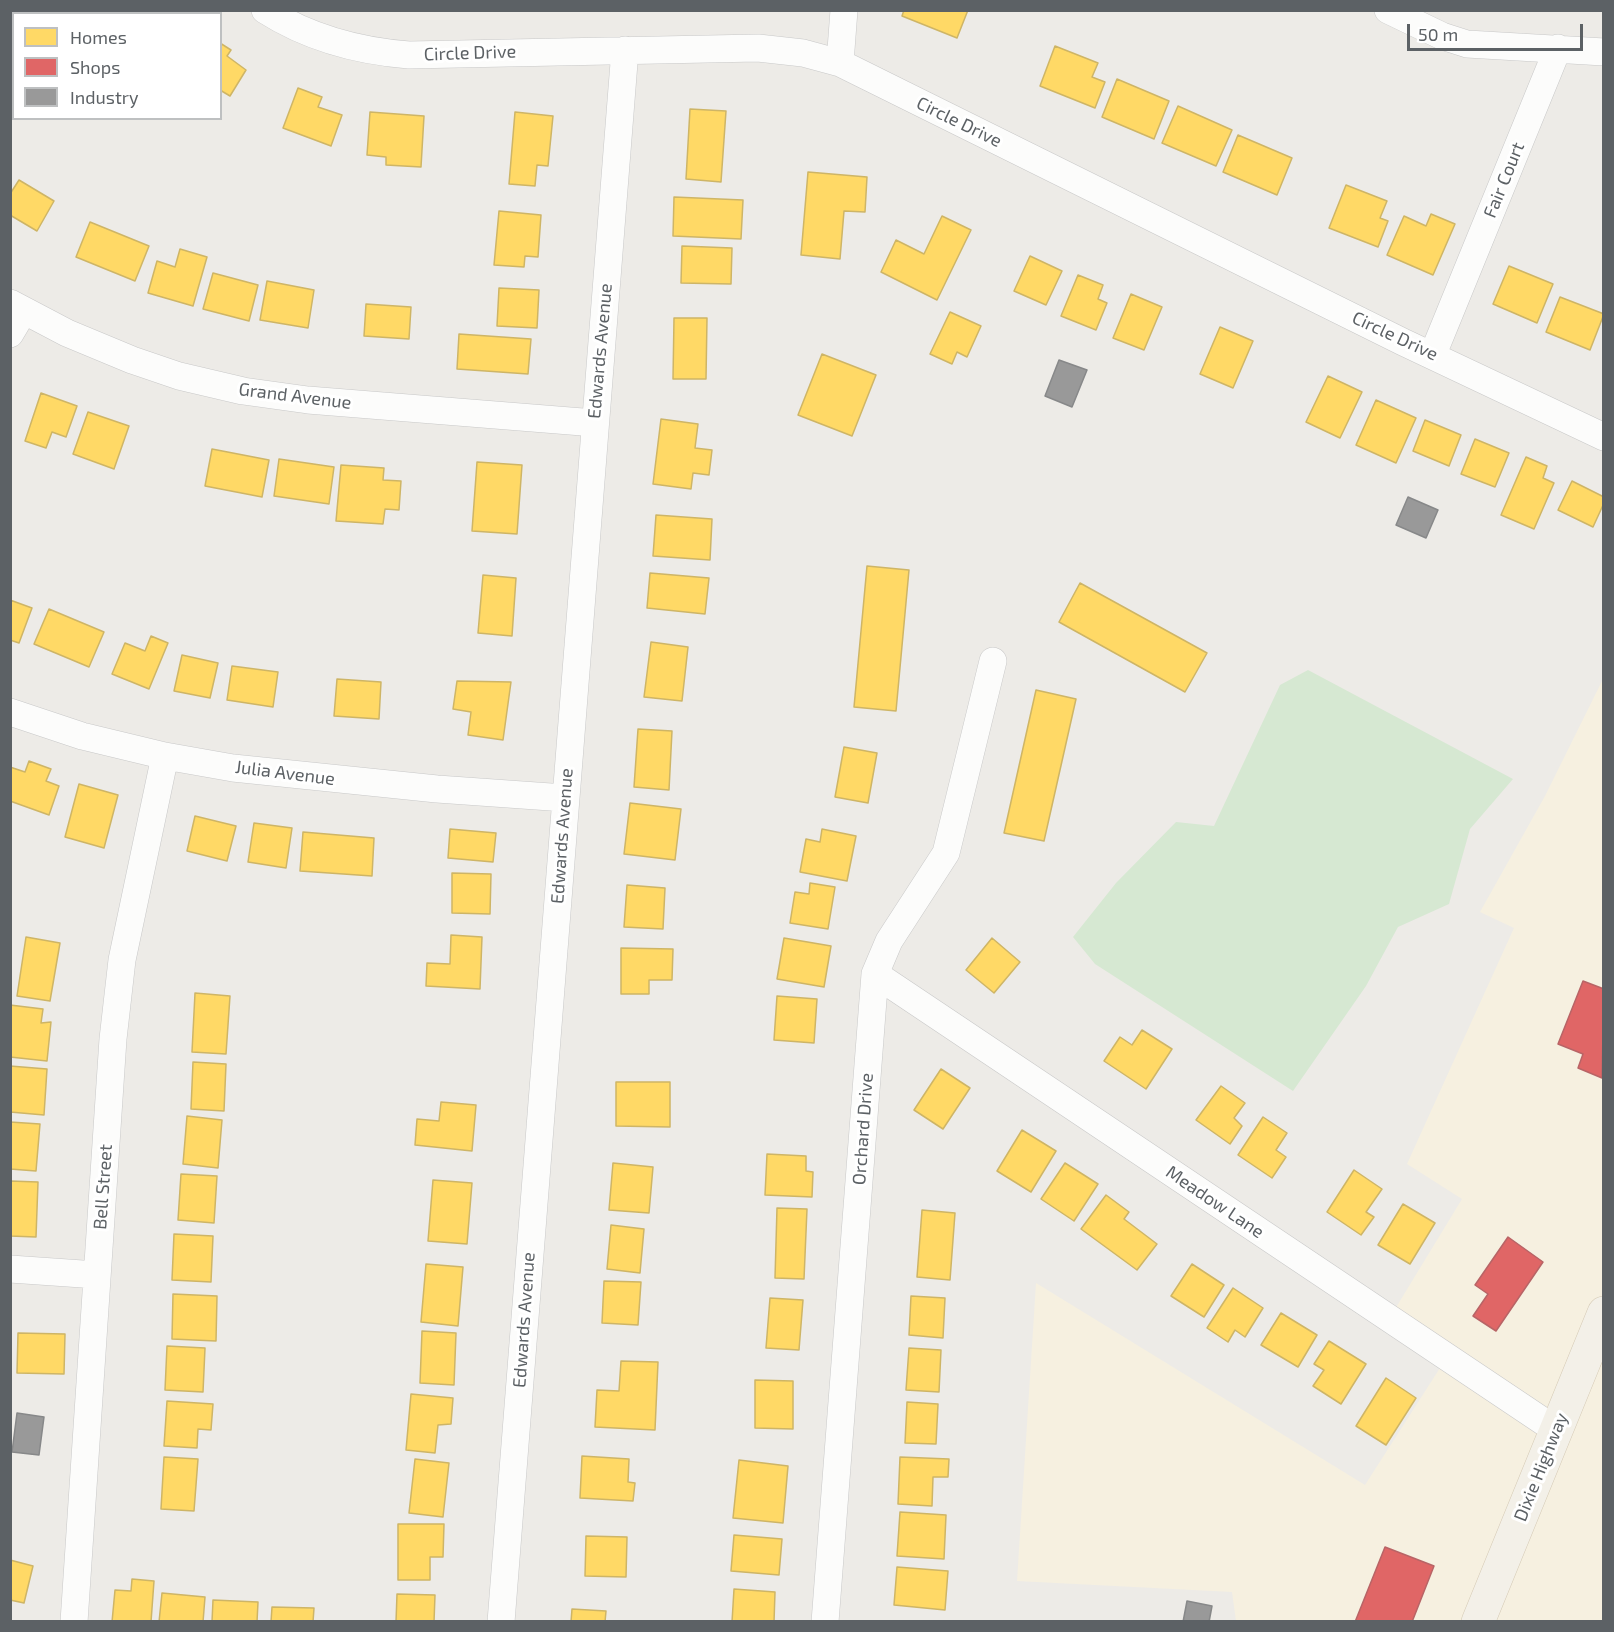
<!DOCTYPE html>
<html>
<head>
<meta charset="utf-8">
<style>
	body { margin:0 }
	#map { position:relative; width:1614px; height:1632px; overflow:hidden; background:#edebe7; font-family:"Exo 2",sans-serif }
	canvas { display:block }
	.frame { position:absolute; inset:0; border:12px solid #5c6165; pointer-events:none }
	.legend { position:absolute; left:12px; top:12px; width:210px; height:108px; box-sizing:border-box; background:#fff; border:2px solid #bec0c1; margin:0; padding:8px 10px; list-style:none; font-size:18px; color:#5c6165 }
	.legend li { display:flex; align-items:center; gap:12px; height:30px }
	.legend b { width:30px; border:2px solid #bec0c1 }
	.scale { position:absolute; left:1407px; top:24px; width:176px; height:27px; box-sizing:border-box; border:3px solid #5c6165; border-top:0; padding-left:8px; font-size:18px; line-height:21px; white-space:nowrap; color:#5c6165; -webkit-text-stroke:4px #fff; paint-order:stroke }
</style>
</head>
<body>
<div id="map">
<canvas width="1614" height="1632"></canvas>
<div class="frame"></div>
<ul class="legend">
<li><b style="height:16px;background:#ffd966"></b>Homes</li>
<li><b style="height:16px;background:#e06666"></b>Shops</li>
<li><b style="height:16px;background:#999"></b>Industry</li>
</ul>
<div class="scale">50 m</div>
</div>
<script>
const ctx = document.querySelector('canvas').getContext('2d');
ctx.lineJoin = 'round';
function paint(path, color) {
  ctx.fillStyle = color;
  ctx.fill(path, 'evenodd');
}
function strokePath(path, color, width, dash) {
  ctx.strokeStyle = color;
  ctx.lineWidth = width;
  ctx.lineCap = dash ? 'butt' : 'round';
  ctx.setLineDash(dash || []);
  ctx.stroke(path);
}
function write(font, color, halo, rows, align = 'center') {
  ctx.font = font + ' "Exo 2",sans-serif';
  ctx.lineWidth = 6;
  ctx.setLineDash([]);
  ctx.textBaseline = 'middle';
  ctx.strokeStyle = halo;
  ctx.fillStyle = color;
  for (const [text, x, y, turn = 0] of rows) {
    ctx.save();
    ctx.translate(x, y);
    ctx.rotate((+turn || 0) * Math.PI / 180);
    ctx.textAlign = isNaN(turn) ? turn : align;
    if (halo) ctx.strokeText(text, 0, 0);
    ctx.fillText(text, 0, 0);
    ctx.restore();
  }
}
const commercial = new Path2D(`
	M 1603,679 L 1603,1621 L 1236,1621 L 1232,1592 L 1017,1581 L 1036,1283 L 1365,1485 L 1447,1357 L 1389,1319 L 1462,1199 L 1407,1164 L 1514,928 L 1480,912 L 1545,796 Z`);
const green = new Path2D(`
	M 1308,670 L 1513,779 L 1470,829 L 1449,904 L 1398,927 L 1366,986 L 1293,1091 L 1095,964 L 1073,937 L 1116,883 L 1176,822 L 1214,826 L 1280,685 Z`);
const homes = new Path2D(`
	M 904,10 L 968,10 L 957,38 L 902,16 Z
	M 220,43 L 231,50 L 227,56 L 246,70 L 230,96 L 220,90 Z
	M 1055,46 L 1098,63 L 1092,77 L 1105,82 L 1095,108 L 1040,86 Z
	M 1117,79 L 1169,101 L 1154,139 L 1102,117 Z
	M 298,88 L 322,97 L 318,107 L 342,115 L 331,146 L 283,128 Z
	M 1178,106 L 1232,130 L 1216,166 L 1162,143 Z
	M 690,109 L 726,111 L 721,182 L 686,179 Z
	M 370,112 L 424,116 L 421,167 L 386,165 L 386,157 L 367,155 Z
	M 515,112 L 553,116 L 548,166 L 537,165 L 535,186 L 509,184 Z
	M 1238,135 L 1292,158 L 1277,195 L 1223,172 Z
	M 808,172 L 867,177 L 865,212 L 844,211 L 840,259 L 801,255 Z
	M 19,180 L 54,201 L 37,231 L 10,215 L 10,194 Z
	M 1346,185 L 1387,201 L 1380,218 L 1388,221 L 1378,247 L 1329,228 Z
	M 674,197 L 743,200 L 741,239 L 673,236 Z
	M 499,211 L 541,215 L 538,257 L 525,256 L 524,267 L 494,265 Z
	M 1431,214 L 1455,224 L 1433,275 L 1387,255 L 1404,216 L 1426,226 Z
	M 942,216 L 971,230 L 937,300 L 881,272 L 896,240 L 924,254 Z
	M 90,222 L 149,246 L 135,281 L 76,257 Z
	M 682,246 L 732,248 L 731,284 L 681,283 Z
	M 180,249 L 207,257 L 193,306 L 148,293 L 157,261 L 175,267 Z
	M 1030,256 L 1062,271 L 1046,305 L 1014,291 Z
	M 1509,266 L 1553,284 L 1537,323 L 1493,304 Z
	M 213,273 L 258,285 L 249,321 L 203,309 Z
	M 1078,275 L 1103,285 L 1098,299 L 1107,303 L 1096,330 L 1061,316 Z
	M 267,281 L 314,290 L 308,328 L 260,320 Z
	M 499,288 L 539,290 L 537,328 L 497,326 Z
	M 1131,294 L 1162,307 L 1144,350 L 1113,338 Z
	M 1560,297 L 1604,314 L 1590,350 L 1546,332 Z
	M 366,304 L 411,307 L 409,339 L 364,336 Z
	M 950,312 L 981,326 L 967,357 L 957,352 L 952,364 L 930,354 Z
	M 674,318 L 707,318 L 706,379 L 673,379 Z
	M 1220,327 L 1253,341 L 1233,388 L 1200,374 Z
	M 459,334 L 531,339 L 528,374 L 457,369 Z
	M 822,354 L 876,375 L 852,436 L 798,415 Z
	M 1328,376 L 1362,392 L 1340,438 L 1306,422 Z
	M 41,393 L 77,406 L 66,437 L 52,432 L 46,448 L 25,441 Z
	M 1376,400 L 1416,418 L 1396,463 L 1356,445 Z
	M 88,412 L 129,426 L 114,469 L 73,454 Z
	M 661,419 L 698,424 L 695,448 L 712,450 L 709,475 L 693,473 L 691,489 L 653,484 Z
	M 1425,420 L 1461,435 L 1449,466 L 1413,451 Z
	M 1475,439 L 1509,453 L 1495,487 L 1461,474 Z
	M 212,449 L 269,460 L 262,497 L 205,486 Z
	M 1526,457 L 1547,466 L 1543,478 L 1554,483 L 1534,529 L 1501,515 Z
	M 279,459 L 334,467 L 329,504 L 274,496 Z
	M 477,462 L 522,465 L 517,534 L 472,531 Z
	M 341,465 L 384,468 L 383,480 L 401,481 L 399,510 L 385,509 L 383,524 L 336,521 Z
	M 1572,481 L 1604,497 L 1604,503 L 1593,527 L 1558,510 Z
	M 656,515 L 712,519 L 710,560 L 653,556 Z
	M 867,566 L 909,570 L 896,711 L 854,707 Z
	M 650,573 L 709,578 L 705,614 L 647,608 Z
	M 483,575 L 516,578 L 512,636 L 478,633 Z
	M 1080,583 L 1207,653 L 1185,692 L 1059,622 Z
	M 10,600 L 32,608 L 19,643 L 10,640 Z
	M 49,609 L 104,632 L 89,667 L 34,644 Z
	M 151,636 L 168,643 L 149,689 L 112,674 L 125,643 L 145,651 Z
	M 651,642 L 688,647 L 682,701 L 644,697 Z
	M 182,655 L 218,663 L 210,698 L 174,691 Z
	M 232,666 L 278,672 L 273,707 L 227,700 Z
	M 337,679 L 381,682 L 379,719 L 334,716 Z
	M 457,681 L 511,682 L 503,740 L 468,735 L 471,712 L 453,709 Z
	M 1036,690 L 1076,699 L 1044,841 L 1004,833 Z
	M 638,729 L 672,731 L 669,790 L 634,787 Z
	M 844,747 L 877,753 L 868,803 L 835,797 Z
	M 29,761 L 51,769 L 46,781 L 59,786 L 49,815 L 10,801 L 10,767 L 25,772 Z
	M 79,784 L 118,795 L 104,848 L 65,837 Z
	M 630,803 L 681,809 L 675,860 L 624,854 Z
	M 195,816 L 236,826 L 227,861 L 187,851 Z
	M 254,823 L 292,828 L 286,868 L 248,862 Z
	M 450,829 L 496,833 L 493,862 L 448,858 Z
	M 822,829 L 856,836 L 847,881 L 800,872 L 806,839 L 820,842 Z
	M 303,832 L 374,838 L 372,876 L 300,871 Z
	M 452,873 L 491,874 L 490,914 L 452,913 Z
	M 810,883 L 835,887 L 828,929 L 790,923 L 795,892 L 809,894 Z
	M 627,885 L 665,888 L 663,929 L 624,927 Z
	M 451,935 L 482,937 L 480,989 L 426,986 L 427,963 L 450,964 Z
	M 26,937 L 60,943 L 50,1001 L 17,996 Z
	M 784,938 L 831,946 L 824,987 L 777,979 Z
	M 992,938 L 1020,962 L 994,993 L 966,970 Z
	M 621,948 L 673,949 L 672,980 L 649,980 L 649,994 L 621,994 Z
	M 195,993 L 230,996 L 226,1054 L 192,1052 Z
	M 777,996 L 817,999 L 814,1043 L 774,1040 Z
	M 10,1005 L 43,1009 L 41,1023 L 51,1022 L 47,1061 L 10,1057 Z
	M 1142,1030 L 1172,1049 L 1146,1089 L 1104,1061 L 1120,1037 L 1132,1045 Z
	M 193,1062 L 226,1064 L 224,1111 L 191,1109 Z
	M 10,1066 L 47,1069 L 44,1115 L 10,1112 Z
	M 941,1069 L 970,1088 L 943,1129 L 914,1110 Z
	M 616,1082 L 670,1082 L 670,1127 L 616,1126 Z
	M 1221,1086 L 1245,1103 L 1234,1118 L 1242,1126 L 1230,1144 L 1196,1120 Z
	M 441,1102 L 476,1105 L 472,1151 L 415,1145 L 417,1119 L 439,1121 Z
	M 187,1116 L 222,1120 L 218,1168 L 183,1164 Z
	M 1263,1117 L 1287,1133 L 1276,1150 L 1286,1157 L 1272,1178 L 1238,1155 Z
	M 10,1122 L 40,1124 L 36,1171 L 10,1169 Z
	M 1022,1130 L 1056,1151 L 1031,1192 L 997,1171 Z
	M 767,1154 L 806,1156 L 806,1171 L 813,1172 L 812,1197 L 765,1195 Z
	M 613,1163 L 653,1167 L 649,1213 L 609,1210 Z
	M 1065,1163 L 1098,1184 L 1074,1221 L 1041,1199 Z
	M 1354,1170 L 1382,1189 L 1366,1212 L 1374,1217 L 1361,1235 L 1327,1212 Z
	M 181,1174 L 217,1176 L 214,1223 L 178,1220 Z
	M 433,1180 L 472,1183 L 467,1244 L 428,1241 Z
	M 10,1181 L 38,1182 L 36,1237 L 10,1236 Z
	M 1106,1195 L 1129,1212 L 1124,1219 L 1157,1244 L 1137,1270 L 1081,1229 Z
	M 1403,1204 L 1435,1223 L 1410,1264 L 1378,1245 Z
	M 777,1208 L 807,1209 L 804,1279 L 775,1278 Z
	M 922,1210 L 955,1213 L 950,1280 L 917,1277 Z
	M 611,1225 L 644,1229 L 640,1273 L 607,1269 Z
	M 174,1234 L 213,1236 L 211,1282 L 172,1280 Z
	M 426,1264 L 463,1267 L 458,1326 L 421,1322 Z
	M 1192,1264 L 1224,1285 L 1204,1317 L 1171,1296 Z
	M 604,1281 L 641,1282 L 638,1325 L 602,1323 Z
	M 1233,1288 L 1263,1308 L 1245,1337 L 1235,1330 L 1228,1342 L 1207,1328 Z
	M 173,1294 L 217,1296 L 216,1341 L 172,1339 Z
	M 911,1296 L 945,1298 L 943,1338 L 909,1335 Z
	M 770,1298 L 803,1300 L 799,1350 L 766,1348 Z
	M 1281,1313 L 1317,1335 L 1298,1367 L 1261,1345 Z
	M 422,1331 L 456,1333 L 454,1385 L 420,1383 Z
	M 18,1333 L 65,1334 L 64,1374 L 17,1373 Z
	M 1329,1341 L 1366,1364 L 1341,1404 L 1313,1386 L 1324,1370 L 1314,1364 Z
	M 167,1346 L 205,1348 L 203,1392 L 165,1390 Z
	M 909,1348 L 941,1350 L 939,1392 L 906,1390 Z
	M 621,1361 L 658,1362 L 655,1430 L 595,1427 L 597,1390 L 619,1391 Z
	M 1386,1378 L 1416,1398 L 1386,1445 L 1356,1426 Z
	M 755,1380 L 793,1381 L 793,1429 L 755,1428 Z
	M 411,1394 L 453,1398 L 451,1424 L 438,1425 L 435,1453 L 406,1450 Z
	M 167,1401 L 213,1404 L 211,1430 L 198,1429 L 197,1448 L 164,1446 Z
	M 907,1402 L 938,1404 L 936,1444 L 905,1443 Z
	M 582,1456 L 629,1459 L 628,1482 L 635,1483 L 633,1501 L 580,1498 Z
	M 164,1457 L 198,1459 L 194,1511 L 161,1509 Z
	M 900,1457 L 949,1459 L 948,1477 L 933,1477 L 932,1506 L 898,1504 Z
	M 415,1459 L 449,1463 L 443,1517 L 409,1513 Z
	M 739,1460 L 788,1466 L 783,1523 L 733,1518 Z
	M 900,1512 L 946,1515 L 944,1559 L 897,1556 Z
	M 398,1524 L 444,1524 L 443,1557 L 430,1557 L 430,1580 L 398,1580 Z
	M 734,1535 L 782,1539 L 779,1575 L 731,1571 Z
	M 586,1536 L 627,1537 L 626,1577 L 585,1576 Z
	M 10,1560 L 33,1566 L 24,1603 L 10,1600 Z
	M 897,1567 L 948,1571 L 945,1610 L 894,1605 Z
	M 132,1579 L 154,1581 L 151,1622 L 112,1622 L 115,1590 L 131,1591 Z
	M 734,1589 L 775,1592 L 774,1622 L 732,1622 Z
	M 162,1593 L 205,1597 L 203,1622 L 159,1622 Z
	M 397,1594 L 435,1595 L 434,1622 L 396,1622 Z
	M 213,1600 L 258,1602 L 257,1622 L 212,1622 Z
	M 272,1607 L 314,1608 L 313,1622 L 271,1622 Z
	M 572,1609 L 606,1611 L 605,1622 L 571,1622 Z`);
const shops = new Path2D(`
	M 1583,981 L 1604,989 L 1602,1078 L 1578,1068 L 1583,1054 L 1558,1044 Z
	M 1508,1237 L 1543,1262 L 1496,1331 L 1473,1316 L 1488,1294 L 1475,1285 Z
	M 1385,1547 L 1434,1566 L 1412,1622 L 1355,1622 Z`);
const industry = new Path2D(`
	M 1059,360 L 1087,370 L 1072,407 L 1045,396 Z
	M 1408,497 L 1438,510 L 1426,538 L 1396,525 Z
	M 17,1413 L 44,1417 L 39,1455 L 12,1452 Z
	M 1187,1601 L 1212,1606 L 1209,1622 L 1183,1622 Z`);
const street = new Path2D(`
	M 265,10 C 309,38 358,51 409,55 L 758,48 L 803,53 L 840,63 L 1403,342 L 1604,437
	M 1388,10 L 1442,36 L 1467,44 L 1604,52
	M 840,63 L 844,10
	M 10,303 L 67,333 L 132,360 L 179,376 L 243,391 L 308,400 L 595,423
	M 10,334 L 23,312
	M 1433,354 L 1558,48
	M 10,712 L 82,736 L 165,756 L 233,768 L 437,789 L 565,798
	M 875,974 L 1556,1430
	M 10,1269 L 97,1275
	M 74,1622 L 113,1039 L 122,960 L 165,756
	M 501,1622 L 625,50
	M 825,1622 L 875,974 L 889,941 L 946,853 L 993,661`);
const primary = new Path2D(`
	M 1478,1622 L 1604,1313`);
const streetNames = [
	["Circle Drive",470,53,-2],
	["Circle Drive",959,122,26],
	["Fair Court",1504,180,-68],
	["Circle Drive",1395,336,25],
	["Edwards Avenue",600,351,-85],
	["Grand Avenue",295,396,7],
	["Julia Avenue",285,773,7],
	["Edwards Avenue",562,836,-86],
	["Orchard Drive",863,1129,-86],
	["Bell Street",103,1187,-86],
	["Meadow Lane",1215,1202,34],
	["Edwards Avenue",524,1320,-86],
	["Dixie Highway",1541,1467,-68]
];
paint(commercial, '#f6f0e0');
paint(green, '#d6e8d2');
paint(homes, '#ffd966');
strokePath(homes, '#ceb566', 1.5);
paint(shops, '#e06666');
strokePath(shops, '#b86466', 1.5);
paint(industry, '#999');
strokePath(industry, '#878889', 1.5);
strokePath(street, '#c8c8c8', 28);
strokePath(primary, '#d5cab5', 34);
strokePath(street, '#fcfcfb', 27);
strokePath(primary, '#f3f0e8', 33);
write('18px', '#5c6165', '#fff', streetNames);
</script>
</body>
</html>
